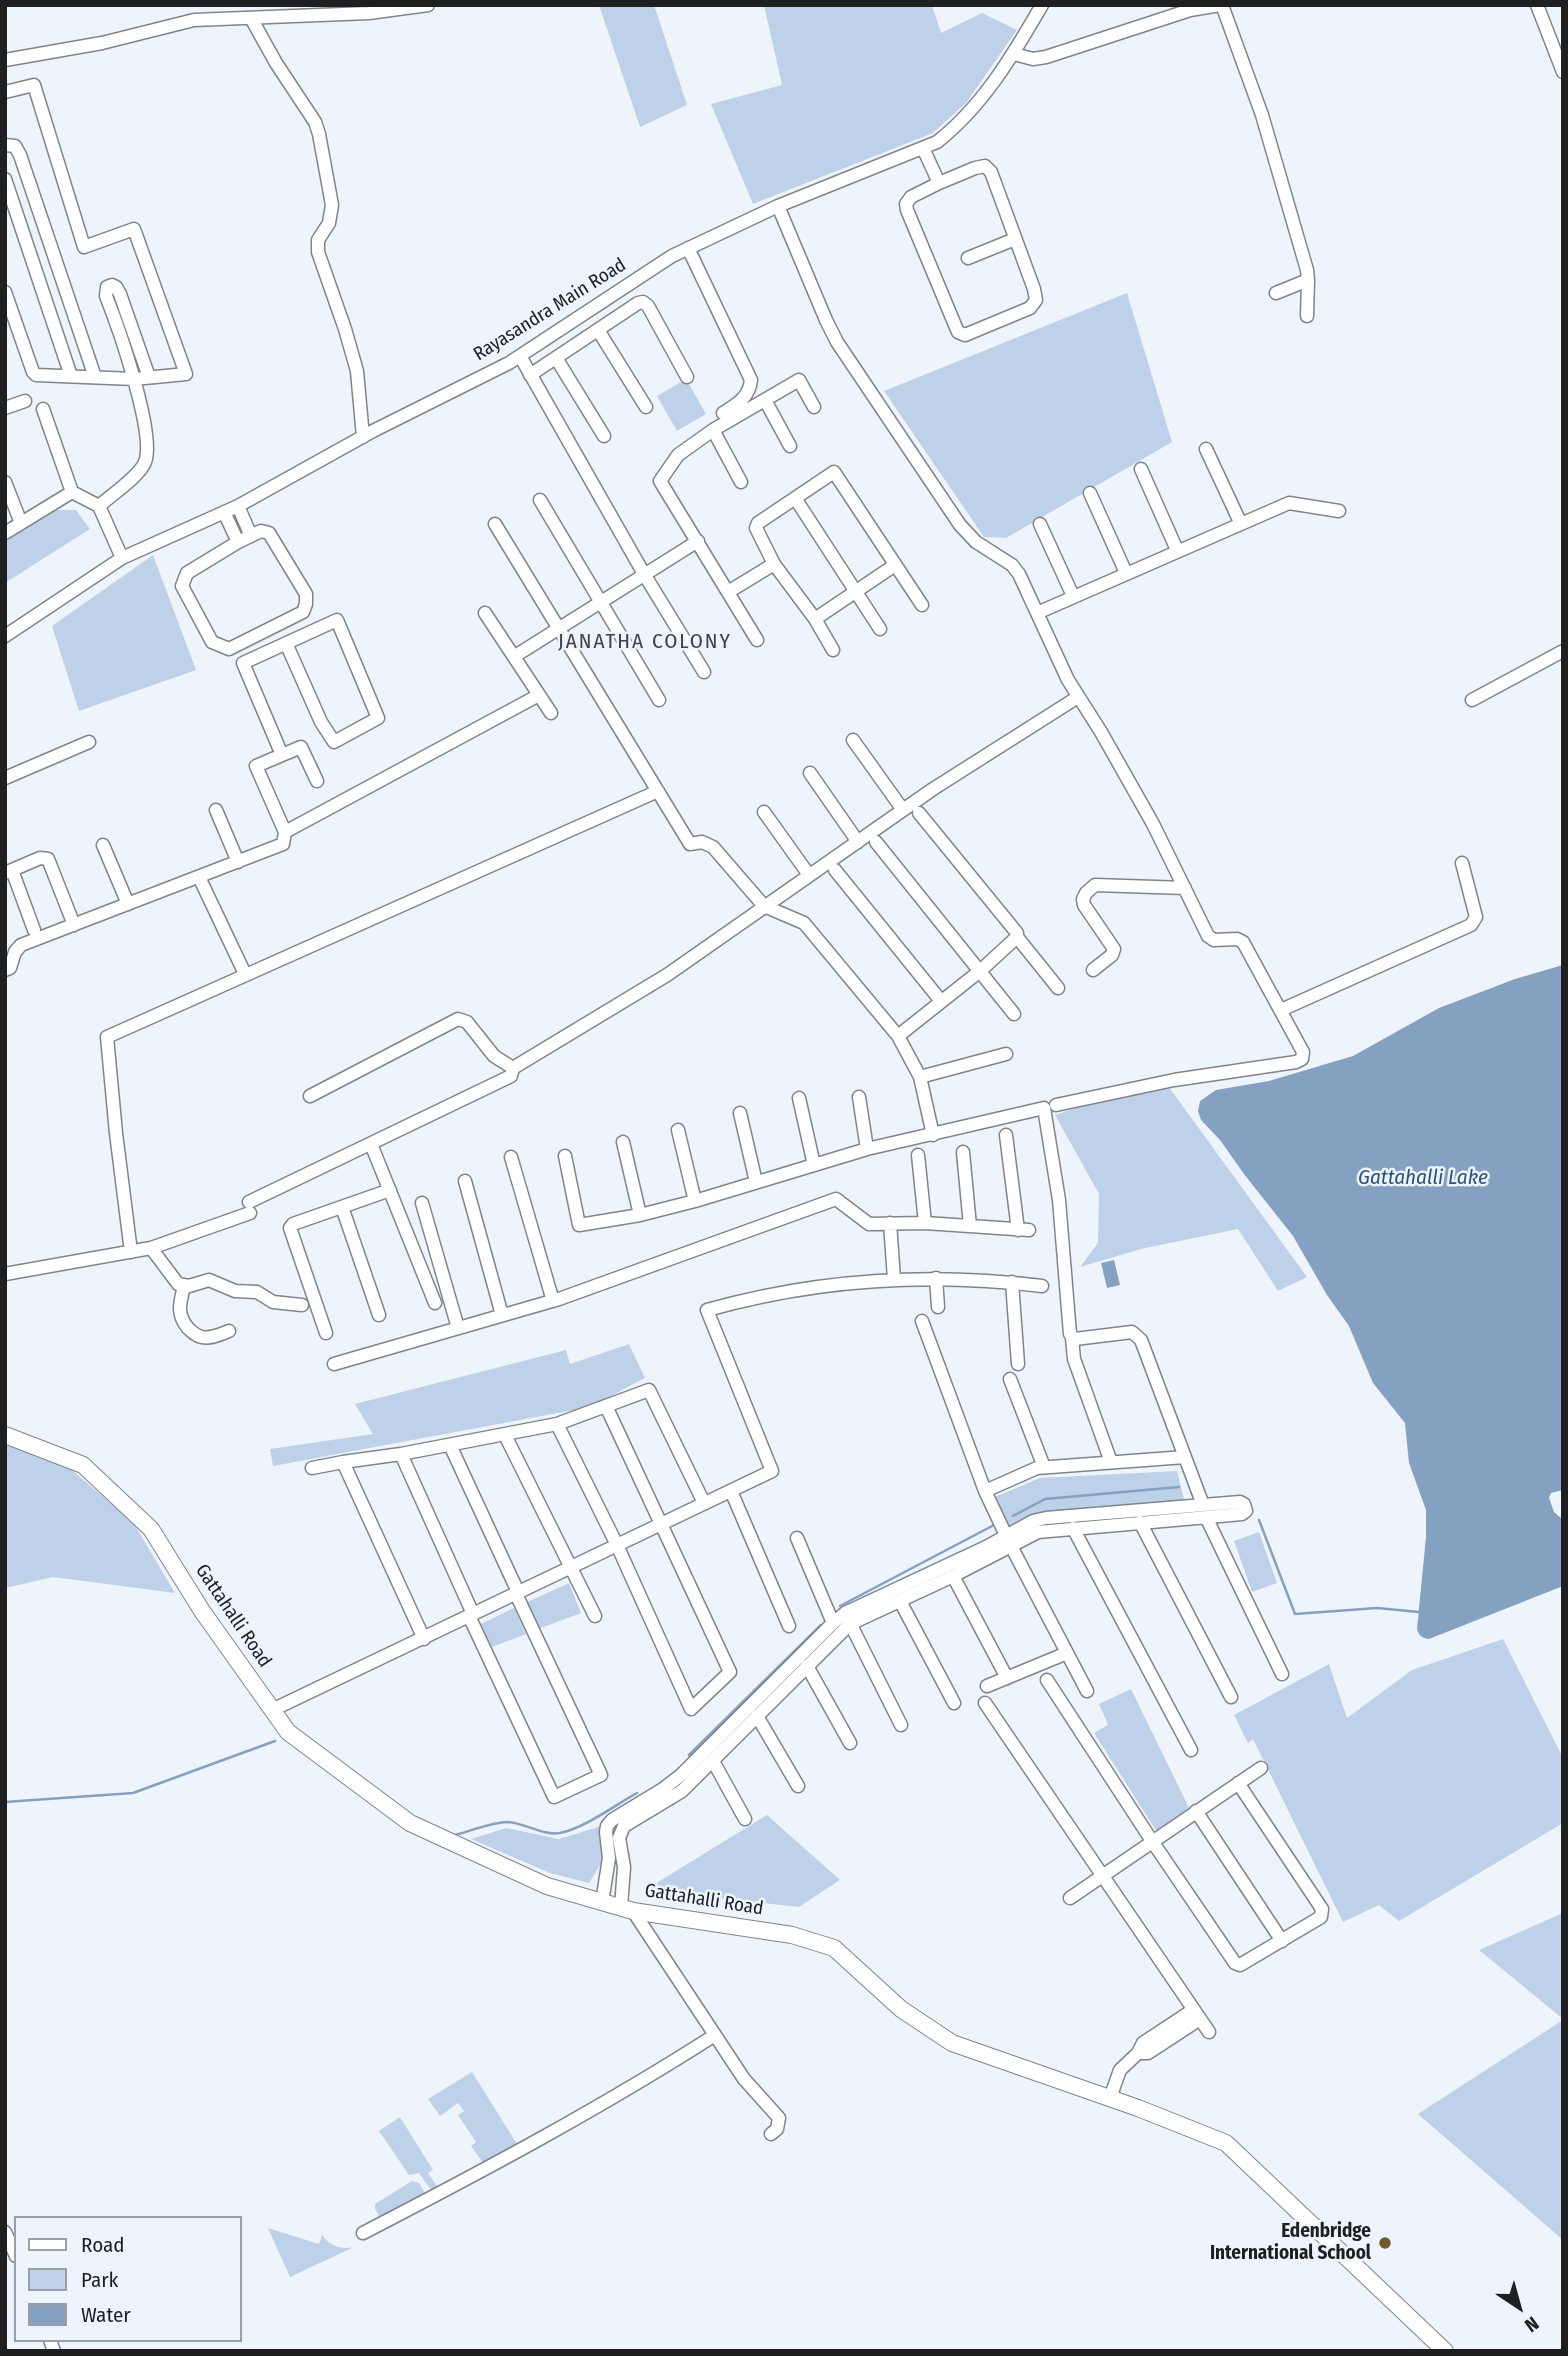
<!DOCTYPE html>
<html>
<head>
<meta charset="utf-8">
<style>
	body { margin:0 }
	#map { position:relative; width:1568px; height:2356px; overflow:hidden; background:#eef4fb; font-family:"Fira Sans Condensed",sans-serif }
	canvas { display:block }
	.frame { position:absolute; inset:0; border:7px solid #1d1f21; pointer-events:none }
	.legend { position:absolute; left:14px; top:2216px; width:228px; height:126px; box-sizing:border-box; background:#eef4fb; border:2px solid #9a9fa4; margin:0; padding:9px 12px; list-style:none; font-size:21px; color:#1d1f21 }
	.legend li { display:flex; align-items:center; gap:14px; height:35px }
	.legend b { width:35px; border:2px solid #9a9fa4 }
	.north { position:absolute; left:1484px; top:2272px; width:70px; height:70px; -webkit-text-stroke:5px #eef4fb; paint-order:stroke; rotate:144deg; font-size:19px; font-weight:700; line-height:28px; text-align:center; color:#1d1f21 }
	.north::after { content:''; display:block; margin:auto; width:24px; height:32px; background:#1d1f21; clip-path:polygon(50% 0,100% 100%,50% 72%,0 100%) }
</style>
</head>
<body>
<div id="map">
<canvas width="1568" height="2356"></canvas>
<div class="frame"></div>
<ul class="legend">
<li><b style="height:9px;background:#fff"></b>Road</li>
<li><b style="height:19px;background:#bdd2e9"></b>Park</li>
<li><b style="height:19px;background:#84a1c1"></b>Water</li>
</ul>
<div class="north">N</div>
</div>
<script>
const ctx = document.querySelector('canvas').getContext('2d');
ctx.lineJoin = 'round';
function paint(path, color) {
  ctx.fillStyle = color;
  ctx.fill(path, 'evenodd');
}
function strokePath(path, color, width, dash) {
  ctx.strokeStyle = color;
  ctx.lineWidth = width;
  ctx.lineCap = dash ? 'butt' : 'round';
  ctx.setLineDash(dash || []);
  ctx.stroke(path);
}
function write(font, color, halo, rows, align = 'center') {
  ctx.font = font + ' "Fira Sans Condensed",sans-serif';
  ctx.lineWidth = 5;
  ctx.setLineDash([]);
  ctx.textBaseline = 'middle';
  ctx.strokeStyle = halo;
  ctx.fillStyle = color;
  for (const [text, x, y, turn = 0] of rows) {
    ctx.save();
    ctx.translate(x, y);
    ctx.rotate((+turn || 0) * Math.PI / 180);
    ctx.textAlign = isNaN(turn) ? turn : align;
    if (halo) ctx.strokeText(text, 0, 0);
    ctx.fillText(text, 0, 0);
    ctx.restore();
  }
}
const green = new Path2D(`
	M 599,5 L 654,5 L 687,105 L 640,127 Z
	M 764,5 L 932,5 L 941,33 L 982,13 L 1017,30 L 966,103 L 933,133 L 753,204 L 711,104 L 782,85 Z
	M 1127,293 L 1172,442 L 1006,538 L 984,537 L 884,391 Z
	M 686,379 L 706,414 L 677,431 L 657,396 Z
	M 57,510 L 76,510 L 90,529 L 5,583 L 5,542 Z
	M 153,555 L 196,670 L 79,711 L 52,626 Z
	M 1163,1079 L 1307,1277 L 1278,1291 L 1238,1229 L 1141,1249 L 1080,1267 L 1098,1243 L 1099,1194 L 1055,1115 Z
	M 629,1344 L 645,1378 L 590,1407 L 273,1466 L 270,1449 L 373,1434 L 355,1404 L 566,1350 L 570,1364 Z
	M 5,1443 L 67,1466 L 133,1522 L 175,1593 L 53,1577 L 5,1588 Z
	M 1177,1471 L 1185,1503 L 1042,1512 L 1009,1529 L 995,1497 L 1040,1478 Z
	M 1259,1532 L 1277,1583 L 1252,1592 L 1234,1541 Z
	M 569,1583 L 581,1613 L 538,1629 L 525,1603 Z
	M 514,1608 L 526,1634 L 492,1647 L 481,1624 Z
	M 1503,1639 L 1563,1758 L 1563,1823 L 1399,1921 L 1379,1905 L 1343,1922 L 1253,1739 L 1248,1743 L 1234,1715 L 1329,1664 L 1347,1718 L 1412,1670 Z
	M 1131,1689 L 1190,1810 L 1157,1832 L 1094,1733 L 1108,1725 L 1099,1704 Z
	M 767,1815 L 840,1880 L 799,1907 L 645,1890 Z
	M 601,1826 L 606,1856 L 589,1883 L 550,1873 L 471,1839 L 506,1828 L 559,1839 Z
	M 1563,1913 L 1563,2019 L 1479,1950 Z
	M 1563,2020 L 1563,2240 L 1418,2114 Z
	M 472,2072 L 517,2144 L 483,2163 L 471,2146 L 476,2142 L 458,2115 L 464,2111 L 458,2103 L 440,2116 L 428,2099 Z
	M 400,2117 L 433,2170 L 428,2173 L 437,2186 L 431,2190 L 419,2173 L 409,2175 L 379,2131 Z
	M 412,2181 L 419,2183 L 426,2195 L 380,2217 L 375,2209 L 375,2204 Z
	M 268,2228 L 319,2244 L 322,2235 C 330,2246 341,2250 354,2247 L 290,2277 Z`);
const water = new Path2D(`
	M 1563,965 L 1563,1490 L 1551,1493 L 1549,1498 L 1554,1512 L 1563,1520 L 1563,1586 L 1429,1639 C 1422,1638 1419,1636 1417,1629 L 1426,1537 L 1426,1510 L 1409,1463 L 1405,1423 L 1373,1383 L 1349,1326 L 1327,1295 L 1293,1236 L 1244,1174 L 1220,1140 L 1201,1120 L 1198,1111 L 1200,1101 L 1216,1090 L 1269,1081 L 1353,1056 L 1439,1008 L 1515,979 Z
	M 1114,1260 L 1120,1285 L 1107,1288 L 1101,1263 Z`);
const stream = new Path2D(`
	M 1013,1516 L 1045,1499 L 1179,1487
	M 1259,1520 L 1295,1614 L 1377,1608 L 1419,1612 L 1421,1610
	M 840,1606 L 994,1525
	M 689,1755 L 821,1625
	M 5,1802 L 133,1793 L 275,1741
	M 455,1835 C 471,1831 492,1822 508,1822 C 525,1823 543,1836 560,1833 C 585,1828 615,1805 637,1793`);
const minor = new Path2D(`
	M 1222,5 L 1262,115 L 1307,270 L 1308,280 L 1276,293
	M 1537,5 L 1563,72
	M 251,18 L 276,63 L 315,122 L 319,134 L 332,205 L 329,223 L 318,240 L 318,252 L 345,329 L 357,371 L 363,437
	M 1014,54 L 1033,59 L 1046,57 L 1190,10 L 1220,5
	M 5,60 L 102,43 L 194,20 L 369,13 L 428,5
	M 5,92 L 34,85 L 84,247 L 134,229 L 186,374 L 134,379 L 36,375 L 33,372 L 5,292
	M 5,145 L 15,146 L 20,155 L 95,377
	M 923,148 L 939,183 L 975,168 L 985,166 L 991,172 L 1034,289 L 1036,300 L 1030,308 L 965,335 L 958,332 L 955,325 L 907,210 L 906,204 L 911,197 L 939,183
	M 5,179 L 71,376
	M 778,206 L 826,320 L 837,342 L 960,525 L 976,542 L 1012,565 L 1019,574 L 1068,680 L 1101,732 L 1153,824 L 1208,936 L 1214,940 L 1237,939 L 1243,942 L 1303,1052 L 1302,1059 L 1296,1062 L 1174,1080 L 1056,1105
	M 688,248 L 751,380 C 749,398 737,404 723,413
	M 968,258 L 1015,239
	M 1307,316 L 1308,280
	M 598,330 L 646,407
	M 520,356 L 644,574 L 704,672
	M 556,358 L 604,436
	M 530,375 L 638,303 L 643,302 L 648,306 L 687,377
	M 765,400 L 790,446
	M 5,408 L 25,401
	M 713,430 L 741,482
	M 1206,449 L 1240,522
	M 1141,469 L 1177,550
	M 5,482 L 21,523
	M 72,492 L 99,506
	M 1090,493 L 1126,573
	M 795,498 L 880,629
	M 540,500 L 659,700
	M 238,506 L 251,536
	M 224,512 L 238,542 L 187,573 L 182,586 L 212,642 L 229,649 L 303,612 L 306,604 L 306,594 L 269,533 L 261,531 L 238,542
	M 495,524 L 690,844 L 702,842 L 713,847 L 764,906 L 804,923 L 898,1036 L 920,1077
	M 1040,524 L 1073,596
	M 5,533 L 72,492 L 43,409
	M 122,558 L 99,506 C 110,496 140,476 145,462 C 156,434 118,326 106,296 L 107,287 L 112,285 L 116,287 L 120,294 L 149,377
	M 774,564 L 815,619 L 895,565
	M 728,592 L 774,564 L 756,528 L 758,523 L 834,472 L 922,605
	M 485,613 L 551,713
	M 1037,613 L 1289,503 L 1339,511
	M 815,619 L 833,650
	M 5,636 L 122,558 L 238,506 L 373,431 L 509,363 L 672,256 L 778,206 L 937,142 C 983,106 1013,55 1042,5
	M 757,640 L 660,481 L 678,455 L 713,430 L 799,380 L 814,407
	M 515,656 L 698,541
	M 1472,700 L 1563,651
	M 853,740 L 903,810
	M 282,755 L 243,663 L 337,620 L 378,718 L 334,742 L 321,722 L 286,643
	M 810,773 L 858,842
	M 5,778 L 89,742
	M 216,810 L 238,862
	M 764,812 L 809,875
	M 285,832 L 256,766 L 301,747 L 317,781
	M 876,842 L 1014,1014
	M 103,845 L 128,904
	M 12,870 L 34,930
	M 835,870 L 941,1001
	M 5,873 L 40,858 L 48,859 L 74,925
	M 199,877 L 245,974
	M 1017,937 L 1058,988
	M 5,970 L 10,968 L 15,952 L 21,945 L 283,844 L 285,832 L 539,695
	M 1093,970 L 1112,955 L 1114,949 L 1084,905 L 1083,899 L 1086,893 L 1095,885 L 1185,888
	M 1281,1010 L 1471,925 L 1476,917 L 1462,863
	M 898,1036 L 980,971 L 1017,937 L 1017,933 L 919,813
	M 310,1096 L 458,1019 L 467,1022 L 494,1056 L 513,1068
	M 859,1097 L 867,1149
	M 799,1098 L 814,1165
	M 740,1113 L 756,1182
	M 678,1130 L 695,1201
	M 933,1135 L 920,1077 L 1006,1054
	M 1006,1135 L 1018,1230
	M 623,1142 L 640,1215
	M 371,1144 L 435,1303
	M 963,1152 L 970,1226
	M 918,1155 L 925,1223
	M 565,1156 L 579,1225 L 640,1215 L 695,1201 L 867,1149 L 1044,1108 L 1059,1200 L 1070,1334 L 1075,1339 L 1132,1332 L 1141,1340 L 1203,1505
	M 511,1157 L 553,1301
	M 465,1181 L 502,1315
	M 249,1202 L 511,1076 L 513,1068 L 667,975 L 933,789 L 1078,697
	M 422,1203 L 458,1328
	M 342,1207 L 379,1315
	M 890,1223 L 894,1279
	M 151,1248 L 178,1284 L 189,1286 L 209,1280 L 235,1291 L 257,1292 L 273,1302 L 302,1305
	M 131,1252 L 116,1133 L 107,1037 L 658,791
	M 5,1274 L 151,1248 L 250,1213
	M 936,1278 L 938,1307
	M 1012,1282 L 1018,1364
	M 184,1286 C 180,1303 176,1314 188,1328 C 192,1332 196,1336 202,1337 C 211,1339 221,1334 229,1331
	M 922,1321 L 985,1491 L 1011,1546 L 1087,1691
	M 326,1333 L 290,1228 L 293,1224 L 390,1190
	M 1072,1338 L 1074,1359 L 1111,1462
	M 334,1364 L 559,1299 L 836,1199 L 869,1224 L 925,1223 L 1029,1230
	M 1010,1379 L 1044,1467
	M 557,1424 L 617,1545 L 691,1709 L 730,1672 L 606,1406
	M 505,1435 L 595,1616
	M 450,1445 L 518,1592
	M 401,1454 L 343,1462 L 424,1639
	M 312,1468 L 343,1462
	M 731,1491 L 789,1626
	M 985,1491 L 1037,1468 L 1185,1457
	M 1206,1517 L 1282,1674
	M 1140,1522 L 1231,1697
	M 1073,1528 L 1191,1750
	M 797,1538 L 833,1623
	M 953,1576 L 1007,1678
	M 900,1601 L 954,1703
	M 473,1614 L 401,1454 L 557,1424 L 649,1390 L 704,1503
	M 469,1616 L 554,1797 L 601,1775 L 516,1594
	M 848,1619 L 901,1725
	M 807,1666 L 850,1743
	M 1047,1680 L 1152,1841 L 1235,1963 L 1240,1965 L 1321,1917 L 1322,1909 L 1238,1783
	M 987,1686 L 1067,1653
	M 985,1703 L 1209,2032
	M 272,1710 L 772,1471 L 707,1310 C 817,1279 928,1272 1042,1286
	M 757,1716 L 798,1786
	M 713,1761 L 745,1819
	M 1196,1811 L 1282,1941
	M 1070,1898 L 1261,1768
	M 602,1902 L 609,1858 L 606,1832 L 607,1826 L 612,1820 L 663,1789 L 681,1775 L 833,1623 L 845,1613 L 986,1547 L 1033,1521 L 1046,1518 L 1240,1502 L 1244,1504 L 1246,1511 L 1242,1514 L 1038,1532 L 953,1576 L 850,1624 L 682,1791 L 624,1826 L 619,1838 L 624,1867 L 621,1907
	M 633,1911 L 744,2079 L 779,2118 L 777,2129 L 771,2134
	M 1138,2053 L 1148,2053 L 1200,2019
	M 1110,2098 L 1120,2070 L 1138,2053 L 1143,2043 L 1193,2010
	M 5,2232 L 16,2256
	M 363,2233 C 483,2171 601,2108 715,2035
	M 50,2340 L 54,2351`);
const major = new Path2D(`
	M 5,1435 L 83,1465 L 151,1529 L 202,1611 L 288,1732 L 410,1823 L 547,1886 L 633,1911 L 792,1935 L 834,1948 L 901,2009 L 952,2043 L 1138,2108 L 1226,2143 L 1445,2351`);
const markers = [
	[1385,2243,7,"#6e5d2b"]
];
const streetNames = [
	["Rayasandra Main Road",550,310,-32],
	["Gattahalli Road",233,1616,56],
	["Gattahalli Road",704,1900,9]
];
const poiNames = [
	["Edenbridge",1371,2232],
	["International School",1371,2254]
];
const neighbourhoodNames = [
	["JANATHA COLONY",645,642]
];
const waterNames = [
	["Gattahalli Lake",1423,1178]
];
paint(green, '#bdd2e9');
paint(water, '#84a1c1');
strokePath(stream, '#84a1c1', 2.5);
strokePath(minor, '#7f858b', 15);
strokePath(major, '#7f858b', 18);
strokePath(minor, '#fff', 12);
strokePath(major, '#fff', 16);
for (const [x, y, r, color] of markers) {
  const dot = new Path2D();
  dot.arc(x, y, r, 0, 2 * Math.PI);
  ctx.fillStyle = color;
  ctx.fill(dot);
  strokePath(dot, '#eef4fb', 2.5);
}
write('19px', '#1d1f21', '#eef4fb', streetNames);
write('bold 19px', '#1d1f21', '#eef4fb', poiNames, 'right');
ctx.letterSpacing = '2px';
write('21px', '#3f4348', '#eef4fb', neighbourhoodNames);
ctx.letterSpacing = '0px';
write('italic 21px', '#28537e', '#eef4fb', waterNames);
</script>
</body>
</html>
